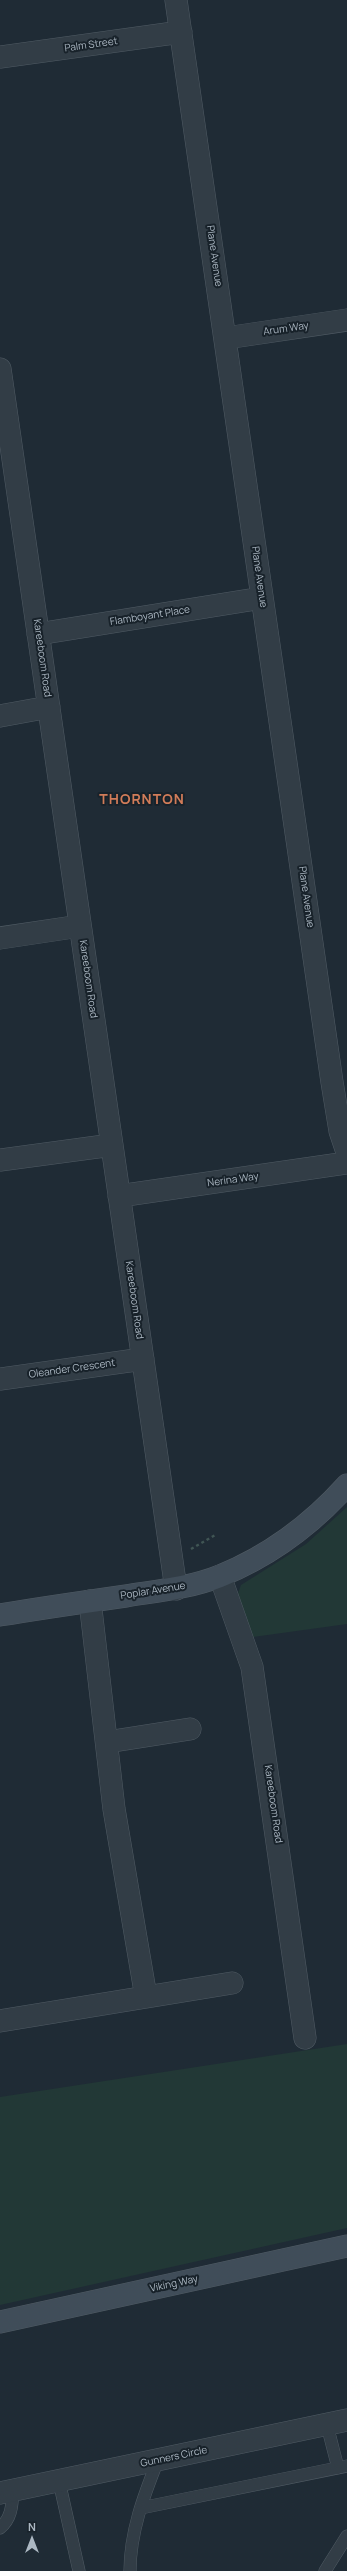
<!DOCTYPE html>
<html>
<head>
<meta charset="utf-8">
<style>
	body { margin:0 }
	#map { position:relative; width:347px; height:2571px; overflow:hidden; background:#1f2b35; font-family:Manrope,sans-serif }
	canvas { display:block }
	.north { position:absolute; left:12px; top:2519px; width:40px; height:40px; -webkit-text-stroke:3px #18222a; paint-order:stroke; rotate:0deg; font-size:11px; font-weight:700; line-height:16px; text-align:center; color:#acb8c3 }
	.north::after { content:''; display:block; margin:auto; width:14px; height:18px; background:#acb8c3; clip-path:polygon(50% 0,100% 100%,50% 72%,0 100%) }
</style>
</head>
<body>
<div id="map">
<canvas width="347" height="2571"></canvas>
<div class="north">N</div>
</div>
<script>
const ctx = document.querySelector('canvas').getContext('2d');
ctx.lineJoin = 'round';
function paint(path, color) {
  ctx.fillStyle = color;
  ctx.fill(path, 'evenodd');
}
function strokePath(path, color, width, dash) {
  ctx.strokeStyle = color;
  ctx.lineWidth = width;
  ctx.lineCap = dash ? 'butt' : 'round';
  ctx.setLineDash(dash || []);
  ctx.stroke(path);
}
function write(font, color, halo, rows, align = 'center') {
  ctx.font = font + ' Manrope,sans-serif';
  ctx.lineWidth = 4;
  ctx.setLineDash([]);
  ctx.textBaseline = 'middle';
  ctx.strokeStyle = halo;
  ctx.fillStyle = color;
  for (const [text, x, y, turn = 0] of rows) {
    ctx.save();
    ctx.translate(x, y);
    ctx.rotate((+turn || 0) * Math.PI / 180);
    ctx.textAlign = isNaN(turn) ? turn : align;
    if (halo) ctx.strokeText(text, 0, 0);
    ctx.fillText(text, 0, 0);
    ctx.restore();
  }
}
const green = new Path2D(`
	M 347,1507 L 347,1624 L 253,1637 L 237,1596 L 241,1585 L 306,1544 Z
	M 347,2044 L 347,2228 L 0,2305 L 0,2097 Z`);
const path = new Path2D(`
	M 191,1549 L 217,1534`);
const lane = new Path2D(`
	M 327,2425 L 338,2468
	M 59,2481 L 79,2571
	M 141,2508 L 347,2466
	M 0,2528 C 12,2518 12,2505 13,2490
	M 130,2571 C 130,2532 144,2495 158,2460
	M 325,2571 L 347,2536`);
const street = new Path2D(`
	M 176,0 L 332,1082 L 340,1131 L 347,1152
	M 0,57 L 181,32
	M 226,338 L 347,320
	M 0,369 L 176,1589
	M 38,634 L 262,598
	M 0,716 L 49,707
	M 0,938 L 80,926
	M 0,1160 L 112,1145
	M 119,1196 L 347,1163
	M 0,1379 L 143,1359
	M 220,1576 L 252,1667 L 305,2038
	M 90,1601 L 114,1809 L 146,1997
	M 107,1742 L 190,1729
	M 0,2021 L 232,1983
	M 0,2493 L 347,2420`);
const secondary = new Path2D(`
	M 0,1615 C 42,1608 84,1602 126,1596 C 157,1591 190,1588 220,1576 C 269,1556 312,1524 347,1485
	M 0,2322 L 347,2246`);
const streetNames = [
	["Palm Street",91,45,-8],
	["Plane Avenue",214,256,82],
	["Arum Way",286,329,-8],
	["Plane Avenue",259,577,82],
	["Flamboyant Place",150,616,-9],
	["Kareeboom Road",42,658,82],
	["Plane Avenue",306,897,82],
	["Kareeboom Road",88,979,82],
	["Nerina Way",233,1180,-8],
	["Kareeboom Road",134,1300,82],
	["Oleander Crescent",72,1369,-8],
	["Poplar Avenue",153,1591,-9],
	["Kareeboom Road",273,1804,82],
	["Viking Way",174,2284,-12],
	["Gunners Circle",174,2457,-12]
];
const districtNames = [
	["THORNTON",142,800]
];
paint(green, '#223836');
strokePath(lane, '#505b64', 13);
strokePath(street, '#505b64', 23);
strokePath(secondary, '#505b64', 23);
strokePath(path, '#405554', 2.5, [3, 3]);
strokePath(lane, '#323d46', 12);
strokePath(street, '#323d46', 22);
strokePath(secondary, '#404d59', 22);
write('10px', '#acb8c3', '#18222a', streetNames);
ctx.letterSpacing = '1px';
write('bold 14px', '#d17c59', '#18222a', districtNames);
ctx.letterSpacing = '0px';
</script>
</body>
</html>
